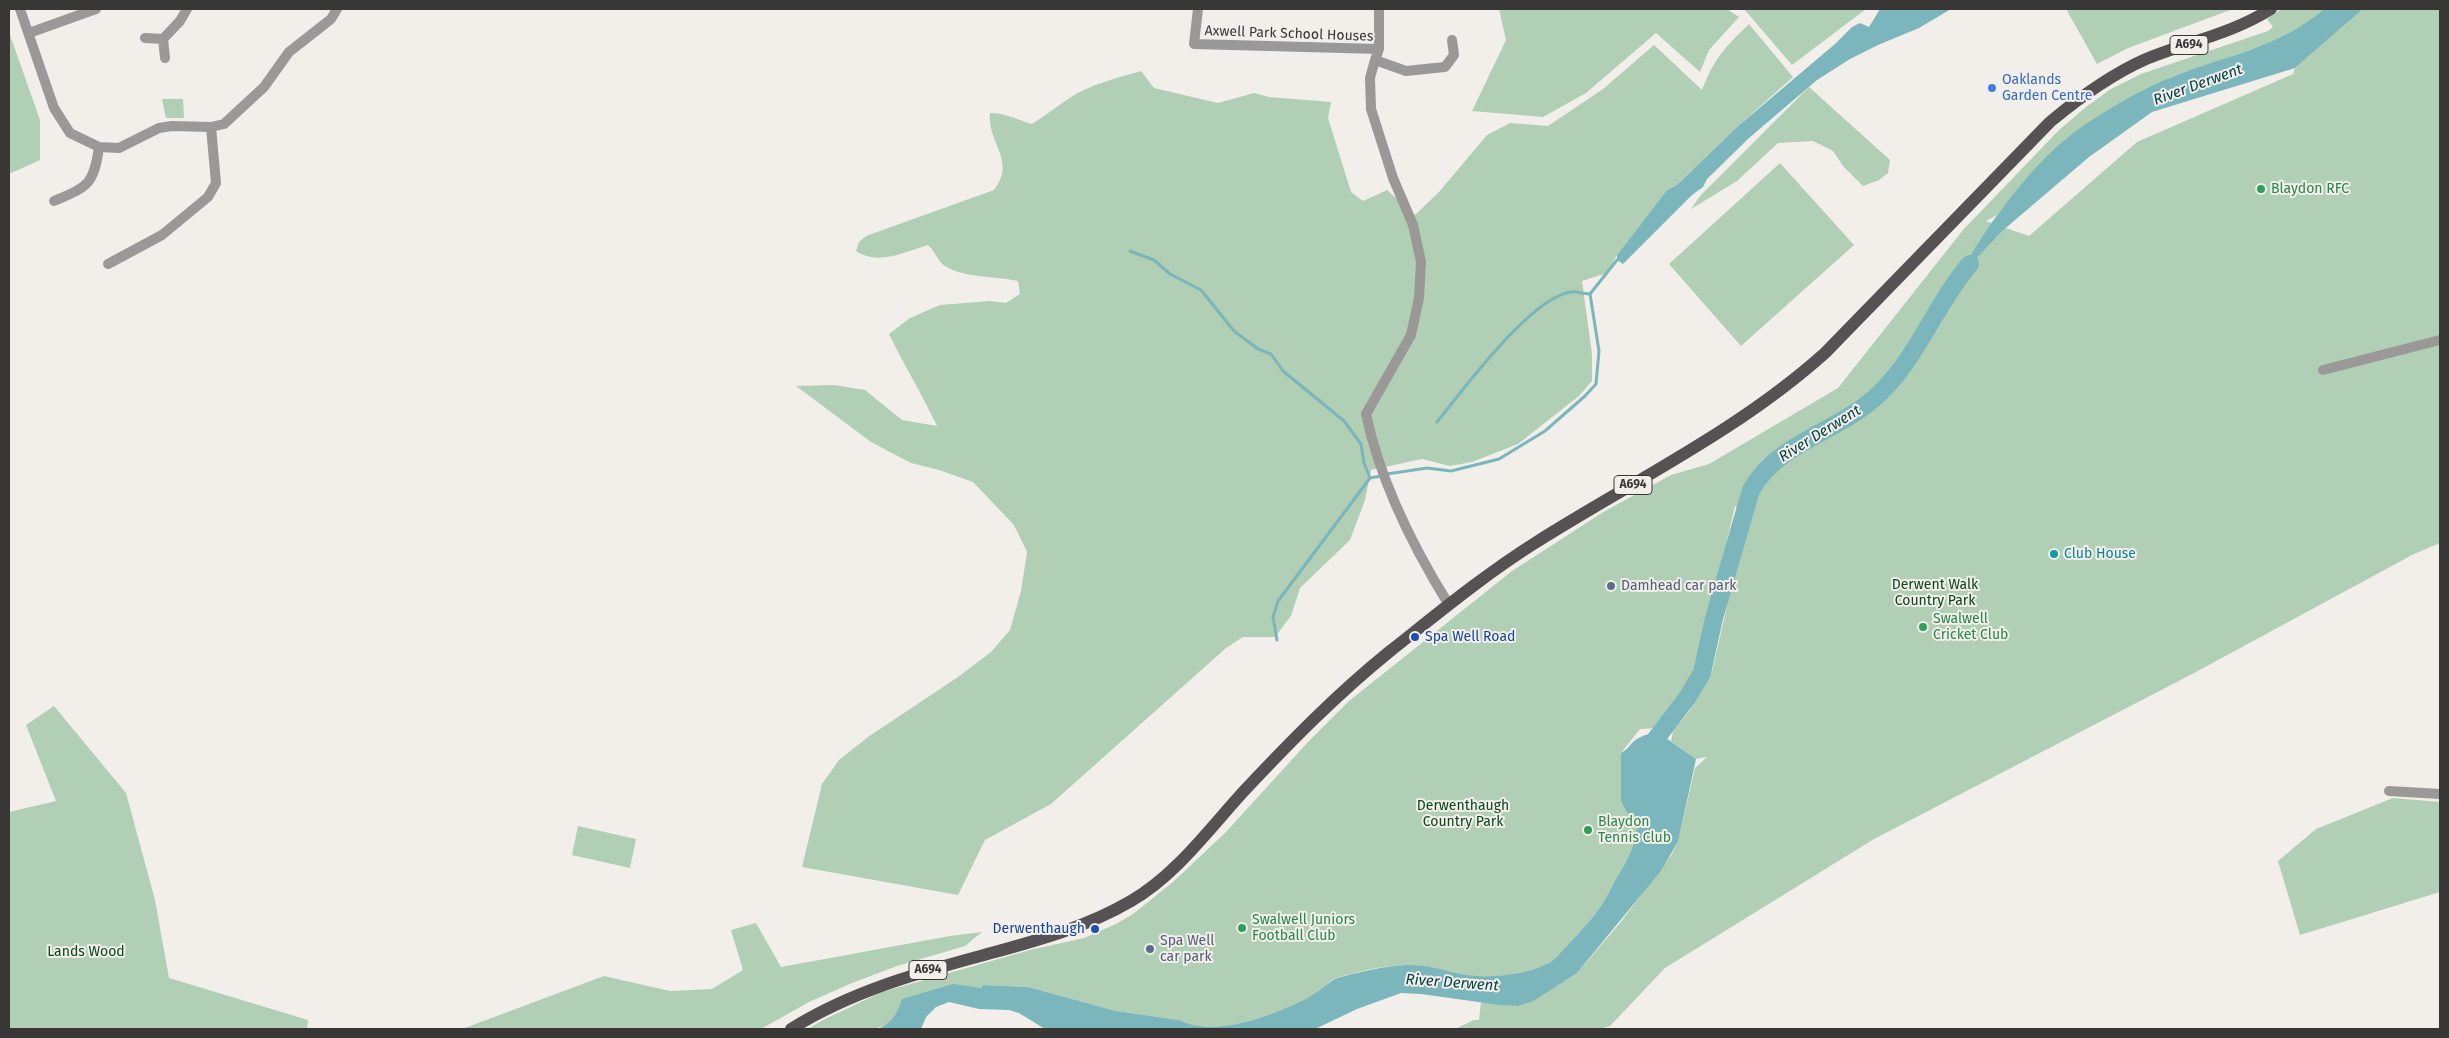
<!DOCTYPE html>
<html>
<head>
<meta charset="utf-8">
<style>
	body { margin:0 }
	#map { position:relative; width:2449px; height:1038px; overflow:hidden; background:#f2eeea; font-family:"Fira Sans",sans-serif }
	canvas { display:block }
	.frame { position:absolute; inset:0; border:10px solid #383735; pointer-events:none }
</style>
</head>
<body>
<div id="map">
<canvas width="2449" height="1038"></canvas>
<div class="frame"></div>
</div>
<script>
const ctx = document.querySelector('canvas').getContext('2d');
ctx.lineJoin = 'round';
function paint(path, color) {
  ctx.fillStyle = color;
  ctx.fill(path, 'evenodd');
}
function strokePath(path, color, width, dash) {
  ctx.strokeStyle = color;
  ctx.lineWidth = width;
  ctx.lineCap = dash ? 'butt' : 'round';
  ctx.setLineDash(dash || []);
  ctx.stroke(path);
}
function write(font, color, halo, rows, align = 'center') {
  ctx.font = font + ' "Fira Sans",sans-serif';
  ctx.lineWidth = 4;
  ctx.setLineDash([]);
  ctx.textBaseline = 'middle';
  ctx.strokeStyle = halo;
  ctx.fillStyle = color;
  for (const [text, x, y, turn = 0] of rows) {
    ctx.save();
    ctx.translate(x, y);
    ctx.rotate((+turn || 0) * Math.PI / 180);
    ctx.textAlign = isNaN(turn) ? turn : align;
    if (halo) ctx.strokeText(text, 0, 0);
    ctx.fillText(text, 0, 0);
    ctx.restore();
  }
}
const green = new Path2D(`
	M 1499,9 L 1727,9 L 1739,17 L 1709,50 L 1700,72 L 1656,33 L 1586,93 L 1543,117 L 1472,111 L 1506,40 Z
	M 1744,9 L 1866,9 L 1792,65 Z
	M 2066,9 L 2233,9 L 2128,48 L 2097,64 Z
	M 2281,9 L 2324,9 L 2307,23 L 2273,42 L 2171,77 L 2123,102 L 2067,138 L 2027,178 L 1997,215 L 1986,221 L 2029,236 L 2137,142 L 2293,74 L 2295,68 L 2363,9 L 2440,9 L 2440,543 L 2412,555 L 2194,673 L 1874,839 L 1665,968 L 1610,1026 L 1600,1029 L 1455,1029 L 1474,1020 L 1479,1020 L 1481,1002 L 1518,1006 L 1534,1001 L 1577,973 L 1620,923 L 1672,854 L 1678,842 L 1695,768 L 1707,757 L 1696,759 L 1671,741 L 1673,731 L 1690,710 L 1712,672 L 1734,575 L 1754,511 L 1735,506 L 1720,570 L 1706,613 L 1696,668 L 1664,728 L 1640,729 L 1621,753 L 1621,801 L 1627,813 L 1634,816 C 1645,832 1627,858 1620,873 C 1604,904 1592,920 1567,946 C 1561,952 1556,960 1548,964 C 1528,974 1501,978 1478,976 C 1454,975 1430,965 1407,965 C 1387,965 1355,972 1336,978 C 1333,979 1315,994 1309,998 C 1278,1016 1213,1038 1179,1020 L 1116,1011 L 1028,987 L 983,985 L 981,988 L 966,987 L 903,999 C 900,1006 898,1014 892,1020 C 878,1036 829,1029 808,1029 L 823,1020 L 882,992 L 1030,950 L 1084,938 L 1116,924 L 1133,914 L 1173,882 L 1225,833 L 1308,742 L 1349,701 L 1512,571 L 1605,511 L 1671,475 L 1709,464 L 1838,388 L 1963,230 L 2059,130 L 2086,107 L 2111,89 L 2141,74 L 2268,31 L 2273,27 L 2267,19 Z
	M 1749,24 L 1793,77 L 1737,127 L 1677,185 L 1667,190 L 1617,255 L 1607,273 L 1582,281 L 1592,354 L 1592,381 L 1579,396 L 1518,444 L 1472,462 L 1450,466 L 1422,459 L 1371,470 L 1365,500 L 1350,540 L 1300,588 L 1291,616 L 1275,637 L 1243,637 L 1226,648 L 1051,804 L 985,840 L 958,895 L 802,867 L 822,784 L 839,760 L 868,737 L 958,677 L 991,652 L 1010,630 L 1021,591 L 1027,552 L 1014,525 L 973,482 L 939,470 L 911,463 L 871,442 L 796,386 L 834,385 L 865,390 L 902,420 L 937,426 C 922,394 904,365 889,334 L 910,318 L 940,305 L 990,301 L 1006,303 L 1020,294 L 1018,281 C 997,276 963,278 945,266 C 938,262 935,251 928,245 C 904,252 879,266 856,251 L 859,242 L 866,236 L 994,190 C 1017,161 987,143 990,113 C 1007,113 1017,120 1032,124 C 1045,116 1056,107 1068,99 C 1088,85 1117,78 1141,71 L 1154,88 L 1218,103 L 1254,93 L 1269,97 L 1331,102 L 1328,118 L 1351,192 L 1363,201 L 1387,190 L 1415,215 L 1439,192 L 1487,135 L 1510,123 L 1548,126 L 1603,89 L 1654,45 L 1702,90 C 1714,59 1725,47 1749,24 Z
	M 9,32 L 40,120 L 40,160 L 9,174 Z
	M 1809,87 L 1890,160 L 1888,173 L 1879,180 L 1863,186 L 1843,166 L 1833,151 L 1813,141 L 1778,143 L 1737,181 L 1691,209 L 1700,196 Z
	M 162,99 L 183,99 L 184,118 L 166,118 Z
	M 1780,163 L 1854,245 L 1741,346 L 1669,264 Z
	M 54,706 L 126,793 L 155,900 L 169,978 L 308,1020 L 307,1029 L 9,1029 L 9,812 L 56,801 L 26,725 Z
	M 2393,798 L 2440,802 L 2440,892 L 2300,935 L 2278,861 L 2316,829 Z
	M 578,826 L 636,839 L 630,868 L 572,855 Z
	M 756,923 L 781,967 L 950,936 L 982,932 L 965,946 L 897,966 L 852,983 L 809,1002 L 761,1029 L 462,1029 L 604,976 L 670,991 L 712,989 L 743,970 L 731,930 Z`);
const water = new Path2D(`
	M 1880,9 L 1951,9 L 1919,28 L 1878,45 L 1850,59 L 1817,80 L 1749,138 L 1707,179 L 1703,187 L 1692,195 L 1623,264 L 1617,260 L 1617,255 L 1667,190 L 1677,185 L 1737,127 L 1835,44 L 1852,27 L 1860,23 L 1869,27 Z
	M 2324,9 L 2363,9 L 2295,68 L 2152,112 L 2089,157 L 2001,232 L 1955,281 C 1969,259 1982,235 1998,214 C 2018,187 2041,159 2067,138 C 2095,116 2139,90 2172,77 C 2224,56 2281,47 2324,9 Z
	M 1665,731 L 1666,738 L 1696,759 L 1678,842 L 1660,872 L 1577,973 L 1534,1001 L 1518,1006 L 1500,1005 L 1421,994 L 1401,993 L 1357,1009 L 1315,1029 L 1045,1029 L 1019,1013 L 1009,1010 L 979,1009 L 949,1002 L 936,1007 L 926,1017 L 921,1029 L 878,1029 C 893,1022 897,1014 902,999 L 953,984 L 981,988 L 983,985 L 1028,987 L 1116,1011 L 1179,1020 C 1215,1038 1272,1016 1306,999 C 1314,995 1332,980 1337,978 C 1359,972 1384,966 1407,965 C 1431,964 1455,975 1478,976 C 1501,977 1528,974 1549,963 C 1555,960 1560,953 1565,948 C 1584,928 1601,910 1613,885 C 1623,866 1641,841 1636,819 L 1627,813 L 1621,801 L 1621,753 C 1627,750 1629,746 1633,742 C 1642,734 1654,733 1665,731 Z`);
const stream = new Path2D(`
	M 1130,251 L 1154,260 L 1170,274 L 1201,290 L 1234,331 L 1258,349 L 1271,354 L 1283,371 L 1344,421 L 1361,444 L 1364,463 L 1370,478
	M 1437,422 C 1463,390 1531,297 1571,292 C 1577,291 1584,294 1590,294
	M 1387,474 L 1427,468 L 1451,471 L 1499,459 L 1545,431 L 1585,396 L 1596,384 L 1599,351 L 1590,294 L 1617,260
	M 1277,640 L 1273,617 L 1278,601 L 1370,478 L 1381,476`);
const river = new Path2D(`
	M 1654,753 L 1655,740 L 1687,698 L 1702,673 L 1714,618 L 1751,490 C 1776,446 1828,434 1866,405 C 1914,369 1932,308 1970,264`);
const street = new Path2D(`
	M 20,9 L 54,108 L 70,133 L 99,147 L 119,148 L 159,128 L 172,126 L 211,127 L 224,124 L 264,87 L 289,52 L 331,19 L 337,9
	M 1198,9 L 1194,44 L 1379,49 L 1375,60
	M 1379,9 L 1379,49
	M 29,33 L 96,9
	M 145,38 L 163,39 L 165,58
	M 163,39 L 180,21 L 187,9
	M 54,201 C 87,187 94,185 99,147
	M 108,264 L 162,235 L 208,197 L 216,183 L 211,127
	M 2323,370 L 2440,340
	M 1449,605 C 1413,547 1380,481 1366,414 L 1411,335 L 1419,298 L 1421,262 L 1413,225 L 1393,178 L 1371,109 L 1370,78 L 1375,60 L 1406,71 L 1445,67 L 1454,55 L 1452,40
	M 2389,791 L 2440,794`);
const primary = new Path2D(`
	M 791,1029 C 850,992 917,973 984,955 C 1035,941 1085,928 1131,901 C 1176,875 1209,829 1244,791 C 1290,742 1336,695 1389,652 C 1436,615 1484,575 1535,543 C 1633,481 1738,431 1825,353 L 2050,122 C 2080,97 2110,75 2146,59 C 2190,41 2229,35 2271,9`);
const markers = [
	[1992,88,5,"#3f7fe0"],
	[2261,189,5,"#2e9e5b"],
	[2054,554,5,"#0f9aa8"],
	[1611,586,5,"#5c6f8a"],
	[1923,627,5,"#2e9e5b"],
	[1415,637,5,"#1a4fb4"],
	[1588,830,5,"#2e9e5b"],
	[1242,928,5,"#2e9e5b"],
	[1095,929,5,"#1a4fb4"],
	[1150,949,5,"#5c6f8a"]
];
const shields = [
	[2189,45,38],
	[1633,485,38],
	[928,970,38]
];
const shieldNames = [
	["A694",2189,45],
	["A694",1633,485],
	["A694",928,970]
];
const streetNames = [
	["Axwell Park School Houses",1289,34,2]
];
const shopNames = [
	["Oaklands",2002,80],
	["Garden Centre",2002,96]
];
const leisureNames = [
	["Blaydon RFC",2271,189],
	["Swalwell",1933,619],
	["Cricket Club",1933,635],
	["Blaydon",1598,822],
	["Tennis Club",1598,838],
	["Swalwell Juniors",1252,920],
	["Football Club",1252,936]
];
const cultureNames = [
	["Club House",2064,554]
];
const parkNames = [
	["Derwent Walk",1935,585],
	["Country Park",1935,601],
	["Derwenthaugh",1463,806],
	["Country Park",1463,822],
	["Lands Wood",86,952]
];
const serviceNames = [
	["Damhead car park",1621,586],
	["Spa Well",1160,941],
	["car park",1160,957]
];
const transitNames = [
	["Spa Well Road",1425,637],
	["Derwenthaugh",1085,929,"right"]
];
const waterNames = [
	["River Derwent",2198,85,-20],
	["River Derwent",1820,434,-32],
	["River Derwent",1452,983,4]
];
paint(green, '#b1cfb4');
paint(water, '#7ab6bb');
strokePath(stream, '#7ab6bb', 3);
strokePath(river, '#7ab6bb', 18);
strokePath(street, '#9b9898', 10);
strokePath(primary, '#565253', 12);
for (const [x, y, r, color] of markers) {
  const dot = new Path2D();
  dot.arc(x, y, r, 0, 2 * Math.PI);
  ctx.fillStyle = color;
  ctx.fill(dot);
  strokePath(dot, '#f2eeea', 2);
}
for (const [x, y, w] of shields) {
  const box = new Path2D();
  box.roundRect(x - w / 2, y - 9.5, w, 19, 4);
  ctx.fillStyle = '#f2eeea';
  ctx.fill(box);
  strokePath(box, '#383735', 1);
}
write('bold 12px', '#383735', null, shieldNames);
write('14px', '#383735', '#f2eeea', streetNames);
write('14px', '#366cbe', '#f2eeea', shopNames, 'left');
write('14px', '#27864d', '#f2eeea', leisureNames, 'left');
write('14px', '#0d838f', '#f2eeea', cultureNames, 'left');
write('14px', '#09471d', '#f2eeea', parkNames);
write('14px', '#4e5e75', '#f2eeea', serviceNames, 'left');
write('14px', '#164399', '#f2eeea', transitNames, 'left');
write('italic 15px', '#054044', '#f2eeea', waterNames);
</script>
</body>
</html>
